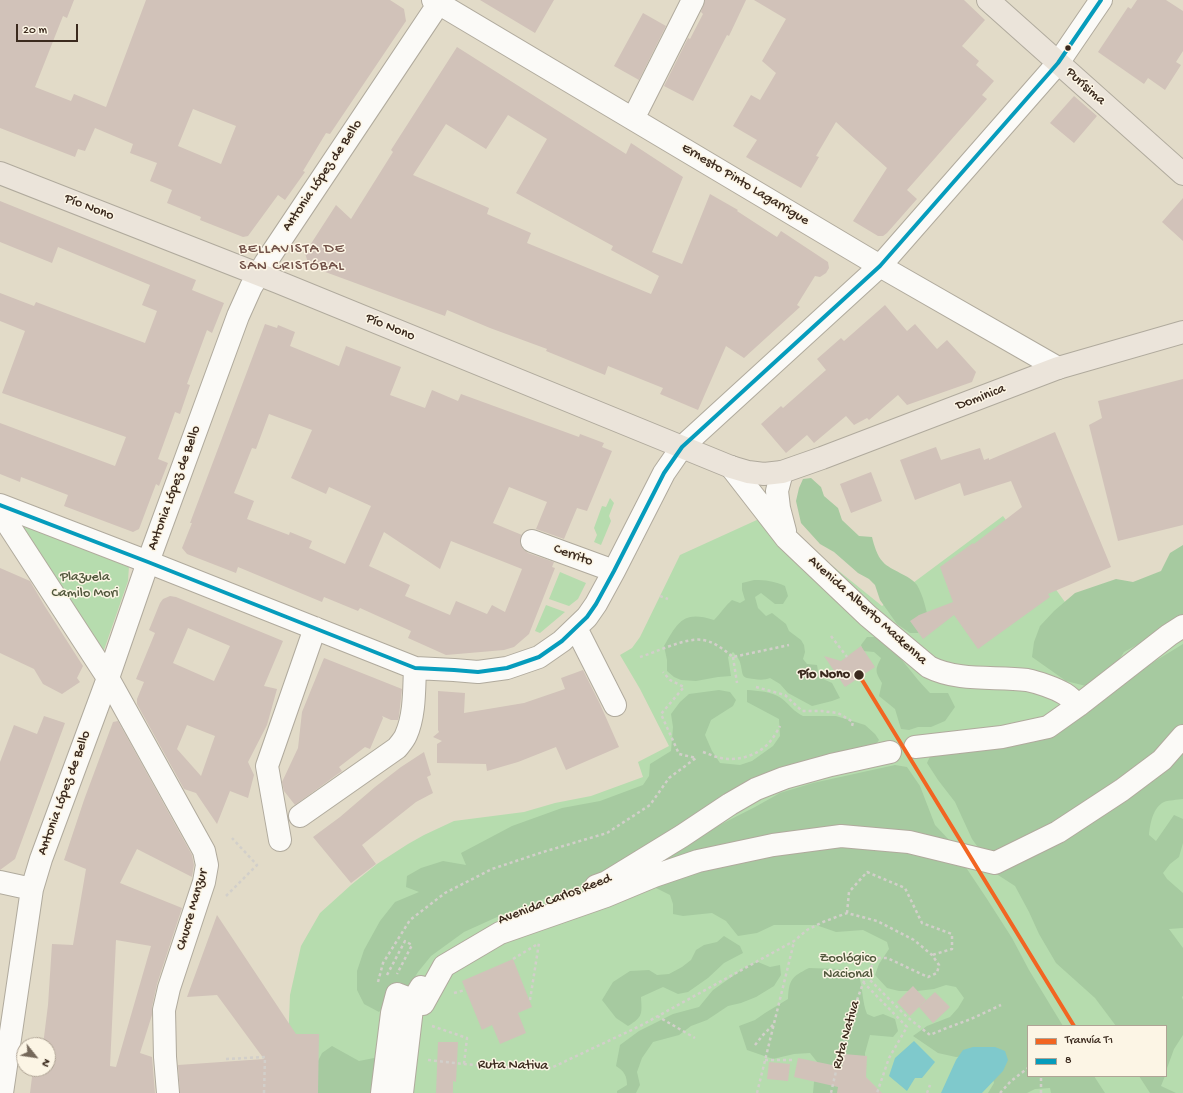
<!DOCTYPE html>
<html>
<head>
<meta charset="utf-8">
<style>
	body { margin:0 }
	#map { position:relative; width:1183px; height:1093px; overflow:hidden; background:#e2dbc8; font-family:"Gochi Hand",sans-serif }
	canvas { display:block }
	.legend { position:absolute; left:1027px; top:1025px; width:140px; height:52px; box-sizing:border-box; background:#fcf5e5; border:1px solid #afa495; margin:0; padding:5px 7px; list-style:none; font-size:12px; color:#3b2a1e }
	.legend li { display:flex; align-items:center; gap:8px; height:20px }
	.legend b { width:20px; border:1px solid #afa495 }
	.north { position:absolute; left:16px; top:1037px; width:40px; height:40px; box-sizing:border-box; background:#fcf5e5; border:1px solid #afa495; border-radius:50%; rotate:120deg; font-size:11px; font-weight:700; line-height:16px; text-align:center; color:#3b2a1e }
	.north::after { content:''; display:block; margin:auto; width:14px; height:18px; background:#75685a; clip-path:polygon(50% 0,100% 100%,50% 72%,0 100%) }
	.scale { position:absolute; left:16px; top:24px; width:62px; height:18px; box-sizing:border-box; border:2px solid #3b2a1e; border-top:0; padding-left:5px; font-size:12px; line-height:14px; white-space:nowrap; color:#3b2a1e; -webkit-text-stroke:3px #fcf5e5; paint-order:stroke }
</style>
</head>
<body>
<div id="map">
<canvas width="1183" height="1093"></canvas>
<ul class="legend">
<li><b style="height:5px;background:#f26522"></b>Tranvía T1</li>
<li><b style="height:5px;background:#069cbc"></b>8</li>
</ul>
<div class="north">N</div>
<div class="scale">20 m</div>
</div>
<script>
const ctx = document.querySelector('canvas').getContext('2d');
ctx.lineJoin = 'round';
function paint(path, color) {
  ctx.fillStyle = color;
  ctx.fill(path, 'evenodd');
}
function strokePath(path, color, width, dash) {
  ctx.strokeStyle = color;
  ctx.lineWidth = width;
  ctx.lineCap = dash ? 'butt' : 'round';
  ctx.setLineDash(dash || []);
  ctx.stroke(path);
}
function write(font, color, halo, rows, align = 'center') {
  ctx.font = font + ' "Gochi Hand",sans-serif';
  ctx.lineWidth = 3;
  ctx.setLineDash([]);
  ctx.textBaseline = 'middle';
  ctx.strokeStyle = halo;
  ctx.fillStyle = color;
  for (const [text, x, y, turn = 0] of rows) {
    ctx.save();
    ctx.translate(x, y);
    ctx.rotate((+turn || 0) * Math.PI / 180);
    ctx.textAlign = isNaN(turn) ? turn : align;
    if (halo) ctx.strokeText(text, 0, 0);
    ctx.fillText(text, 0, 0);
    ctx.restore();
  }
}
const green = new Path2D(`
	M 610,498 L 614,503 L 609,516 L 611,521 L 601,545 L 594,542 L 597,535 L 594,528 L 602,506 L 606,507 Z
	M 0,511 L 129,566 L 128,581 L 96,673 Z
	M 1003,516 L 1075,616 L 1183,574 L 1183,1093 L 286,1093 L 290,995 L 301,946 L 320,913 L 351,885 L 377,864 L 408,844 L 424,835 L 454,821 L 524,812 L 555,803 L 591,796 L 643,777 L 638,762 L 669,746 L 640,689 L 620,655 L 632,648 L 640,637 L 680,555 L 759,519 L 792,533 L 882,606 ZM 1028,1026 L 1166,1026 L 1166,1076 L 1028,1076 Z
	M 560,572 L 586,583 L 578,599 L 569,606 L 549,599 Z
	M 546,605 L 565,612 L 540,633 L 535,631 Z`);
const forest = new Path2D(`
	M 811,478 L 821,487 L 824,496 L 838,508 L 842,520 L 859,536 L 872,537 C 874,545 877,556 883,562 C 891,571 910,575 917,585 C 923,595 926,609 929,621 L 918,633 L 910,633 L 897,624 L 880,600 L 875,585 L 869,579 L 858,573 L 834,552 L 820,544 L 801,523 L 796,501 L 799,488 L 803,479 Z
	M 1183,545 L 1183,614 L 1144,641 L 1124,652 L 1117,663 L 1108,675 L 1086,686 L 1066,681 L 1032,657 L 1034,642 L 1040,626 L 1054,611 L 1075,593 L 1116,579 L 1133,582 L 1161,571 L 1170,553 Z
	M 754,580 C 766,580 774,581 785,586 L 788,596 L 783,604 L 775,604 L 761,593 L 755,597 L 758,608 L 766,616 L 772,613 L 786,624 L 789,631 L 801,640 L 804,645 L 805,652 L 803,659 L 807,664 L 817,665 L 818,671 L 823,679 L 832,683 L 840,698 L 832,701 L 812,706 L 788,693 L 780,684 L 770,678 C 765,680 760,680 754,679 C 742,678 743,677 741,666 C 740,660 737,656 733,652 L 728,657 L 731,676 L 718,677 L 696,681 L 681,680 L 674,677 L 667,671 L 667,660 L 664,646 C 678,622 683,610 714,620 C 720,614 725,606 732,600 L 740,603 L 745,600 L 742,590 L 742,583 Z
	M 867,637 L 880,637 C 899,653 912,675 930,693 L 948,693 L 955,707 L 945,721 L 931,727 L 918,727 L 909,730 L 901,729 L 895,709 L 879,696 L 882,683 C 875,671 875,670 881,658 L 874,652 L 863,651 L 861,645 Z
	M 1183,644 L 1183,799 C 1177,800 1169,800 1164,802 C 1153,807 1150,824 1149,835 L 1156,841 L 1174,815 L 1183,819 L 1183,843 L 1179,857 L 1170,864 L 1163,873 L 1167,879 L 1183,893 L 1183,928 L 1169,929 L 1183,948 L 1183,996 L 1182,997 L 1183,1000 L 1183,1035 L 1174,1049 L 1166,1071 L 1166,1026 L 1116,1026 L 1095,998 L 1056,963 L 1039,934 L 1029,912 L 1015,886 L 998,875 L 972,839 L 955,802 L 938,780 L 927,763 L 932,752 L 1007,745 L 1139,671 Z
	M 719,690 L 730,692 L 736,700 L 733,706 L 711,720 L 705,735 L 712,751 L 720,763 L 740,765 L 752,761 L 773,746 L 780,736 L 779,719 L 747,702 L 747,690 C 758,691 771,691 781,698 C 789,704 794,712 803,716 L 836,716 L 865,725 L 875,734 L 879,740 L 874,747 L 816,760 L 795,763 L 762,777 L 603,877 L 506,913 L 464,932 L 431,956 L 418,972 L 408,988 L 386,1004 L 379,1012 L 364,1004 L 357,990 L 357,971 L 364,950 L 380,921 L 395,902 L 419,892 L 406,887 L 407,876 L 421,868 L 443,861 L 466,865 L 461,853 L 512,826 L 562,808 L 600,801 L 643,785 L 649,776 L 650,764 L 671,751 L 673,727 L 671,714 L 680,702 L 689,694 Z
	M 895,765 L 907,767 L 920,786 L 935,825 L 950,841 L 961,860 L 987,899 L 1012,938 L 1029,970 L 1063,1026 L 1028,1026 L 1028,1076 L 1094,1076 L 1105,1093 L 1051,1093 L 1050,1088 L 1035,1089 L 1027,1093 L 988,1093 L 994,1083 L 988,1062 L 968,1056 L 956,1057 L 938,1053 L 913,1036 L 927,1026 L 950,1017 L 958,1008 L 964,998 L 956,987 L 946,985 L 934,989 L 917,991 L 899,991 L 887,988 L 875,975 L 879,964 L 889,949 L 887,942 L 863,930 L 836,932 L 816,925 L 774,925 L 757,933 L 738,936 L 726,921 L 712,913 L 683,916 L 673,914 L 673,904 L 670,895 L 654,887 L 629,878 L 702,834 L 755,807 L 780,793 L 813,783 Z
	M 724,936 L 740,946 L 743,953 L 724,963 L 708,978 L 688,992 L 678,994 L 663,987 L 641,997 C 642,1014 643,1017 628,1026 L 616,1018 L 602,1000 L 613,982 L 630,971 L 649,970 L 657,975 L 669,974 L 682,967 L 691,960 L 696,950 L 704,945 L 717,942 Z
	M 758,962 L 770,967 L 780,965 L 781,975 L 774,986 L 756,997 L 741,1003 L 728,1006 L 707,1020 L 691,1026 L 679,1035 L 653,1042 L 642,1058 L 637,1072 L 640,1085 L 636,1093 L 617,1093 L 617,1091 L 627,1085 C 627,1076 624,1071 616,1066 L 620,1045 L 639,1031 L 673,1014 L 699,1007 L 713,990 L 747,966 Z
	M 809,968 L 839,969 L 859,976 C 863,989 862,1001 867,1014 L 874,1017 L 883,1014 L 895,1019 L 898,1031 L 893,1037 L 870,1035 L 865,1053 L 865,1064 L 850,1093 L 813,1093 L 814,1082 L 818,1063 L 810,1053 L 794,1054 L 773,1059 L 747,1050 L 739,1026 L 755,1020 L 765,1013 L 788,999 C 789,980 791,977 809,968 Z
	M 332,1046 L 359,1061 L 374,1058 L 387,1063 L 382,1093 L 313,1093 L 317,1063 L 322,1053 Z
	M 1139,1076 L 1165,1076 L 1161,1086 L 1176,1093 L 1150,1093 Z`);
const water = new Path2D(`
	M 914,1041 L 935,1062 L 922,1078 L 915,1078 L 907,1091 L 889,1076 L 895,1058 Z
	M 973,1047 L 995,1047 L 1005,1051 L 1008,1060 L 1003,1071 L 982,1093 L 941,1093 L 956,1060 L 963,1050 Z`);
const building = new Path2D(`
	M 0,0 L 74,0 L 67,18 L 63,16 L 35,87 L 71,101 L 74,94 L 106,107 L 146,0 L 390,0 L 404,9 L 406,21 L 330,134 L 326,133 L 303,171 L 305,172 L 285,200 L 278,195 L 248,236 L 243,237 L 200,220 L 201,217 L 167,203 L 172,190 L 150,181 L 157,163 L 130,153 L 133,144 L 95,128 L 85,151 L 78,149 L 75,157 L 0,128 ZM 193,109 L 236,126 L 221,164 L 178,146 Z
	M 480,0 L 554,0 L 535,33 Z
	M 705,0 L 746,0 L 729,36 L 727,35 L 693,101 L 664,86 L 688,38 L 690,39 L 703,14 L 701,12 Z
	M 754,0 L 964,0 L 985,20 L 962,46 L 979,61 L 976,65 L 994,81 L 982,95 L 987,99 L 907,190 L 917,199 L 887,233 L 883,236 L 878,236 L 853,221 L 887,168 L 836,122 L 816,156 L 819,157 L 801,188 L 746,157 L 757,140 L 733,126 L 751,95 L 760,100 L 776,73 L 762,61 L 786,19 Z
	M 1137,0 L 1166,0 L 1183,11 L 1183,51 L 1176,62 L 1181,65 L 1165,90 L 1148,78 L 1144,84 L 1098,52 L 1128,7 L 1131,9 Z
	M 643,13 L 666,26 L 639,80 L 614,66 Z
	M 457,47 L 626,154 L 631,143 L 683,177 L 652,252 L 682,264 L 710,194 L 738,210 L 737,211 L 777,237 L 781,231 L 828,262 L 829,268 L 826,273 L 820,277 L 815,276 L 797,305 L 800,307 L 744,358 L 726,346 L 698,410 L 660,394 L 663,388 L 608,366 L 605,375 L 546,351 L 547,349 L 490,328 L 447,310 L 445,316 L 309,266 L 305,253 L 336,205 L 351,219 L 393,152 L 391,150 ZM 508,115 L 547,139 L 516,193 L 613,246 L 611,250 L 659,276 L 651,294 L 527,243 L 531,233 L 487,214 L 489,208 L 413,175 L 446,124 L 486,149 Z
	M 1074,96 L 1097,116 L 1074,143 L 1050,123 Z
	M 1183,198 L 1183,241 L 1162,222 Z
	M 0,201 L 196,280 L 192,290 L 224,303 L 212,333 L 207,330 L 187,384 L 190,385 L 180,414 L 175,412 L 158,459 L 168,463 L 159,486 L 156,484 L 139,529 L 133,532 L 64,506 L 68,495 L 21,477 L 20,482 L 0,474 L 0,423 L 115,466 L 126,437 L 2,393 L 25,331 L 0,321 L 0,293 L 34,306 L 36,302 L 145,343 L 157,311 L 142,305 L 150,285 L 58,247 L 52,263 L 0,242 Z
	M 885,305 L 907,331 L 915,324 L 937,349 L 947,340 L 976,372 L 972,382 L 907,405 L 898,395 L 869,420 L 867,418 L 854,425 L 846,416 L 814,443 L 807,435 L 786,453 L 761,424 L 781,406 L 783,408 L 826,370 L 817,359 L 841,338 L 844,341 Z
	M 265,324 L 277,328 L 278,325 L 295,332 L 290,346 L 339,366 L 346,346 L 401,367 L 390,395 L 425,408 L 432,390 L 458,401 L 461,394 L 579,437 L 580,434 L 604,443 L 602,447 L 612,451 L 587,511 L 577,508 L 564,539 L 536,529 L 547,502 L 509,487 L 493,523 L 522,535 L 520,543 L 523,549 L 528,553 L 554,562 L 552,567 L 555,568 L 529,634 L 514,647 L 504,650 L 446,655 L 408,638 L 411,631 L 360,608 L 358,611 L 324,597 L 322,602 L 238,567 L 236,573 L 187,554 L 182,548 L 192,523 L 190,523 ZM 269,414 L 312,430 L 291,478 L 326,494 L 329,487 L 371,506 L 345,564 L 309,548 L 312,541 L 290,532 L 289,535 L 247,519 L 254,501 L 234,493 L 252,448 L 256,449 ZM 384,532 L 440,569 L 451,541 L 522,569 L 505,612 L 492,605 L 487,614 L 456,601 L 450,615 L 405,596 L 410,585 L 369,566 Z
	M 1183,379 L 1183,525 L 1118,541 L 1089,425 L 1102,418 L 1098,401 Z
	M 1055,432 L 1111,567 L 1048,594 L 1050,597 L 978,649 L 954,615 L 923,639 L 910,621 L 919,615 L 953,602 L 940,567 L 973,543 L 974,544 L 1022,507 L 1011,481 L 964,496 L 960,483 L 915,500 L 900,460 L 936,447 L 941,460 L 980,448 L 984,460 L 989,458 L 989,460 Z
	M 871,472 L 882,501 L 851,513 L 840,484 Z
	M 0,568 L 30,581 L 44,605 L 83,666 L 77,678 L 80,682 L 62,694 L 43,684 L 34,669 L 0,653 Z
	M 170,596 L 176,597 L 283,641 L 264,686 L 277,689 L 267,725 L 248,762 L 254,775 L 248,798 L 230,791 L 217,824 L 196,793 L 184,789 L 137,704 L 137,699 L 144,682 L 136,679 L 155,633 L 149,630 L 160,603 L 163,599 ZM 188,628 L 230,646 L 214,681 L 173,663 ZM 187,725 L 215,736 L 201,776 L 177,749 Z
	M 861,646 L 875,667 L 845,687 L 824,656 L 841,661 Z
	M 324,658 L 402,689 L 399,716 L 398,720 L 391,720 L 382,716 L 383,718 L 370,749 L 365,747 L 339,767 L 342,771 L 295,805 L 284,791 L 282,782 L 298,748 L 302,712 Z
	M 583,670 L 600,704 L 619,747 L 566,770 L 556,747 L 518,762 L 487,771 L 486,764 L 437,763 L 437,744 L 442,741 L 433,737 L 439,732 L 438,730 L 438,691 L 465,693 L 464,713 L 524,703 L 565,689 L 561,678 Z
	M 44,716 L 65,723 L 15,859 L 0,870 L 0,762 L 14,725 L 37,734 Z
	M 118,721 L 192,855 L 194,865 L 192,877 L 137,849 L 120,883 L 182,908 L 157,984 L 152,1007 L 152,1015 L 140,1053 L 152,1057 L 155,1093 L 30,1093 L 33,1069 L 48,1069 L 48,1045 L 43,1045 L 48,1005 L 52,944 L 73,945 L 86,869 L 64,860 L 84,800 L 113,722 ZM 116,940 L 151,946 L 116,1067 L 110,1066 Z
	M 424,752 L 431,775 L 427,777 L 433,793 L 416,802 L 362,845 L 376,864 L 351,883 L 313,837 L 340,817 L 375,787 L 401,767 Z
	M 217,915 L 296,1034 L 319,1034 L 318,1093 L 180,1093 L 178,1065 L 264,1059 L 217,995 L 187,997 Z
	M 513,959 L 532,1007 L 518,1013 L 526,1033 L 500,1044 L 492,1025 L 482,1030 L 462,981 Z
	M 913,986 L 926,1000 L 910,1016 L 897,1002 Z
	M 935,992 L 950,1007 L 933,1023 L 919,1007 Z
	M 438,1042 L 458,1042 L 456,1082 L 453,1081 L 453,1093 L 436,1093 Z
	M 844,1054 L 867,1056 L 866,1077 L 882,1093 L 837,1093 L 838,1087 L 794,1077 L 798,1058 L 842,1067 Z
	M 769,1062 L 790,1064 L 788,1081 L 767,1079 Z`);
const path = new Path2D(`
	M 660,596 L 668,599
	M 831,636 L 847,657
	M 640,657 C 657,652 686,637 703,640 C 715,642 724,650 733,657 L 789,645
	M 733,657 L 737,683
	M 756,687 L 785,695 L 802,711 L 821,711 L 838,713 L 853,722 L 852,726
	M 703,752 C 709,754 715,757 721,758 C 739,762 762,754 772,739 C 775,735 778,730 780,726
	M 226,896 L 257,865 L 232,838
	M 847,913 L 849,892 L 867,872 L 905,888 L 922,923 L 952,934 L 952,949 L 932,955
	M 513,959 L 536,945
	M 387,975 L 405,941 L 412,945 L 397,974
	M 866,976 L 907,1017 L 930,1035 L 944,1029 L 971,1019 L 1001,1005
	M 378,982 L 383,963 L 410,920 L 445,893 L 492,869 L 543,852 L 607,833 L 650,805 L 669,778 L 696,758 L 679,754 L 661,714 L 684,687 L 670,680 L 663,672
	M 863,982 L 907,1027 L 889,1058 L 877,1093
	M 454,993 L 465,990
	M 530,1000 L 539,943 L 541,942
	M 657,1016 L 695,1038
	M 432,1026 L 467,1038 L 464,1064
	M 755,1045 L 763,1035 L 773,1025
	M 226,1059 L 265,1057 L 264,1093
	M 428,1060 L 464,1064 L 512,1068 L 551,1068 L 640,1026 L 794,941 L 807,930 L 823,922 L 847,913 L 877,921 L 914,940 L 932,955 L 939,965 L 937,973 L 928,977 L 887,958 L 877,958 C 865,974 860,992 853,1012 C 844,1038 837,1066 831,1093
	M 765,1060 L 794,1060
	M 757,1093 L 794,942
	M 927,1093 L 930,1085
	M 1000,1093 L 1011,1081 L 1028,1068
	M 1041,1093 L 1041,1076`);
const minor = new Path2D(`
	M 433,0 L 880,266 L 1058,368
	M 633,119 L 693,0
	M 731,467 L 786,538 L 868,616 L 929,667 C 959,682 995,676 1027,680 C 1037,682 1055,688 1065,694 C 1070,697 1074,702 1079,705
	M 782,472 L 777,491 L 779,508 L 785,531
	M 0,505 L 148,562 L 415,668 L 454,670 L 478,672 L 507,668 L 539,657 L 562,641 L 587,617 L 596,604 L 614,571 L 664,473 L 682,447 L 880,266 L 1058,63 L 1101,0
	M 0,512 L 108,678 L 204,851 L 207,865 L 204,882 L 169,988 L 164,1010 L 165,1057 L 168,1093
	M 532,541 L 614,571
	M 576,628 L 615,705
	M 915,747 L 1002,737 L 1048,727 L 1079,705 L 1169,635 L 1183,626
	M 300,816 L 397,748 C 400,744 404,740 406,735 C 415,715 414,689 415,668
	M 280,840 L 267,766 L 315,628
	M 0,882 L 32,889
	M 596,886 L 607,882 L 682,836 L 730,804 L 756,789 L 784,778 L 831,765 L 890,752
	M 2,1093 L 32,889 L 41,859 L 108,678 L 148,562 L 238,316 L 251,287 L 266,262 L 441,0
	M 382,1093 L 392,1013 L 397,994 L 423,1004 L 444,966 L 500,933 L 606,896 L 654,876 L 698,861 L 773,845 L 841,836 L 909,842 L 995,863 L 1058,832 L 1122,790 L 1162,760 L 1183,736
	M 402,1093 L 413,1000 L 421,987`);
const major = new Path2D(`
	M 988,0 L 1183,174
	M 0,173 L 278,282 L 731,467 L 748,472 L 764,474 L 782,472 L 822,458 L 1058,368 L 1183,332`);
const bus1 = new Path2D(`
	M 0,505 L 148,562 L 415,668 L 454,670 L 478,672 L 507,668 L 539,657 L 562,641 L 587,617 L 596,604 L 614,571 L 664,473 L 682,447 L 880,266 L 1058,63 L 1101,0`);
const tram1 = new Path2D(`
	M 859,675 L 1074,1026`);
const markers = [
	[1068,48,3.5,"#3b2a1e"],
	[859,675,5.5,"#3b2a1e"]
];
const streetNames = [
	["Purísima",1085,87,42],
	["Antonia López de Bello",323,176,-56],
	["Ernesto Pinto Lagarrigue",745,185,31],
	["Pío Nono",89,208,21],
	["Pío Nono",390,328,22],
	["Dominica",981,398,-21],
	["Antonia López de Bello",175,488,-70],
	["Cerrito",573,556,20],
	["Avenida Alberto Mackenna",867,611,42],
	["Antonia López de Bello",65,793,-70],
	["Avenida Carlos Reed",555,900,-21],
	["Chucre Manzur",193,910,-74],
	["Ruta Nativa",847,1035,-74],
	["Ruta Nativa",513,1066,1]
];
const parkNames = [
	["Plazuela",85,578],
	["Camilo Mori",85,594],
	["Zoológico",848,959],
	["Nacional",848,975]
];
const stopNames = [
	["Pío Nono",850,675]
];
const neighbourhoodNames = [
	["BELLAVISTA DE",292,250],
	["SAN CRISTÓBAL",292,267]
];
paint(green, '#b6dcae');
paint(forest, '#a6caa0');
paint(water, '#7fc9cc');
paint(building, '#d1c2b9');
strokePath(minor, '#b0aa9d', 24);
strokePath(major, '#b0aa9d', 24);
strokePath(path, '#d2cfca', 2.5, [3, 3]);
strokePath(minor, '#fbfaf7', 22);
strokePath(major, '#ebe4da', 22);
strokePath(bus1, '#069cbc', 4);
strokePath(tram1, '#f26522', 4);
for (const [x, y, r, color] of markers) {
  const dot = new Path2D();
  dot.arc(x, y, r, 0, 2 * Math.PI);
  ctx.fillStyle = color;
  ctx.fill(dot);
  strokePath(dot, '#fcf5e5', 1.5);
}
write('14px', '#3b2a1e', '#fcf5e5', streetNames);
write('14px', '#51573c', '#fcf5e5', parkNames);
write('bold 14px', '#3b2a1e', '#fcf5e5', stopNames, 'right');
ctx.letterSpacing = '1px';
write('15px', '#725249', '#fcf5e5', neighbourhoodNames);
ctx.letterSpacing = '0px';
</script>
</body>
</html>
